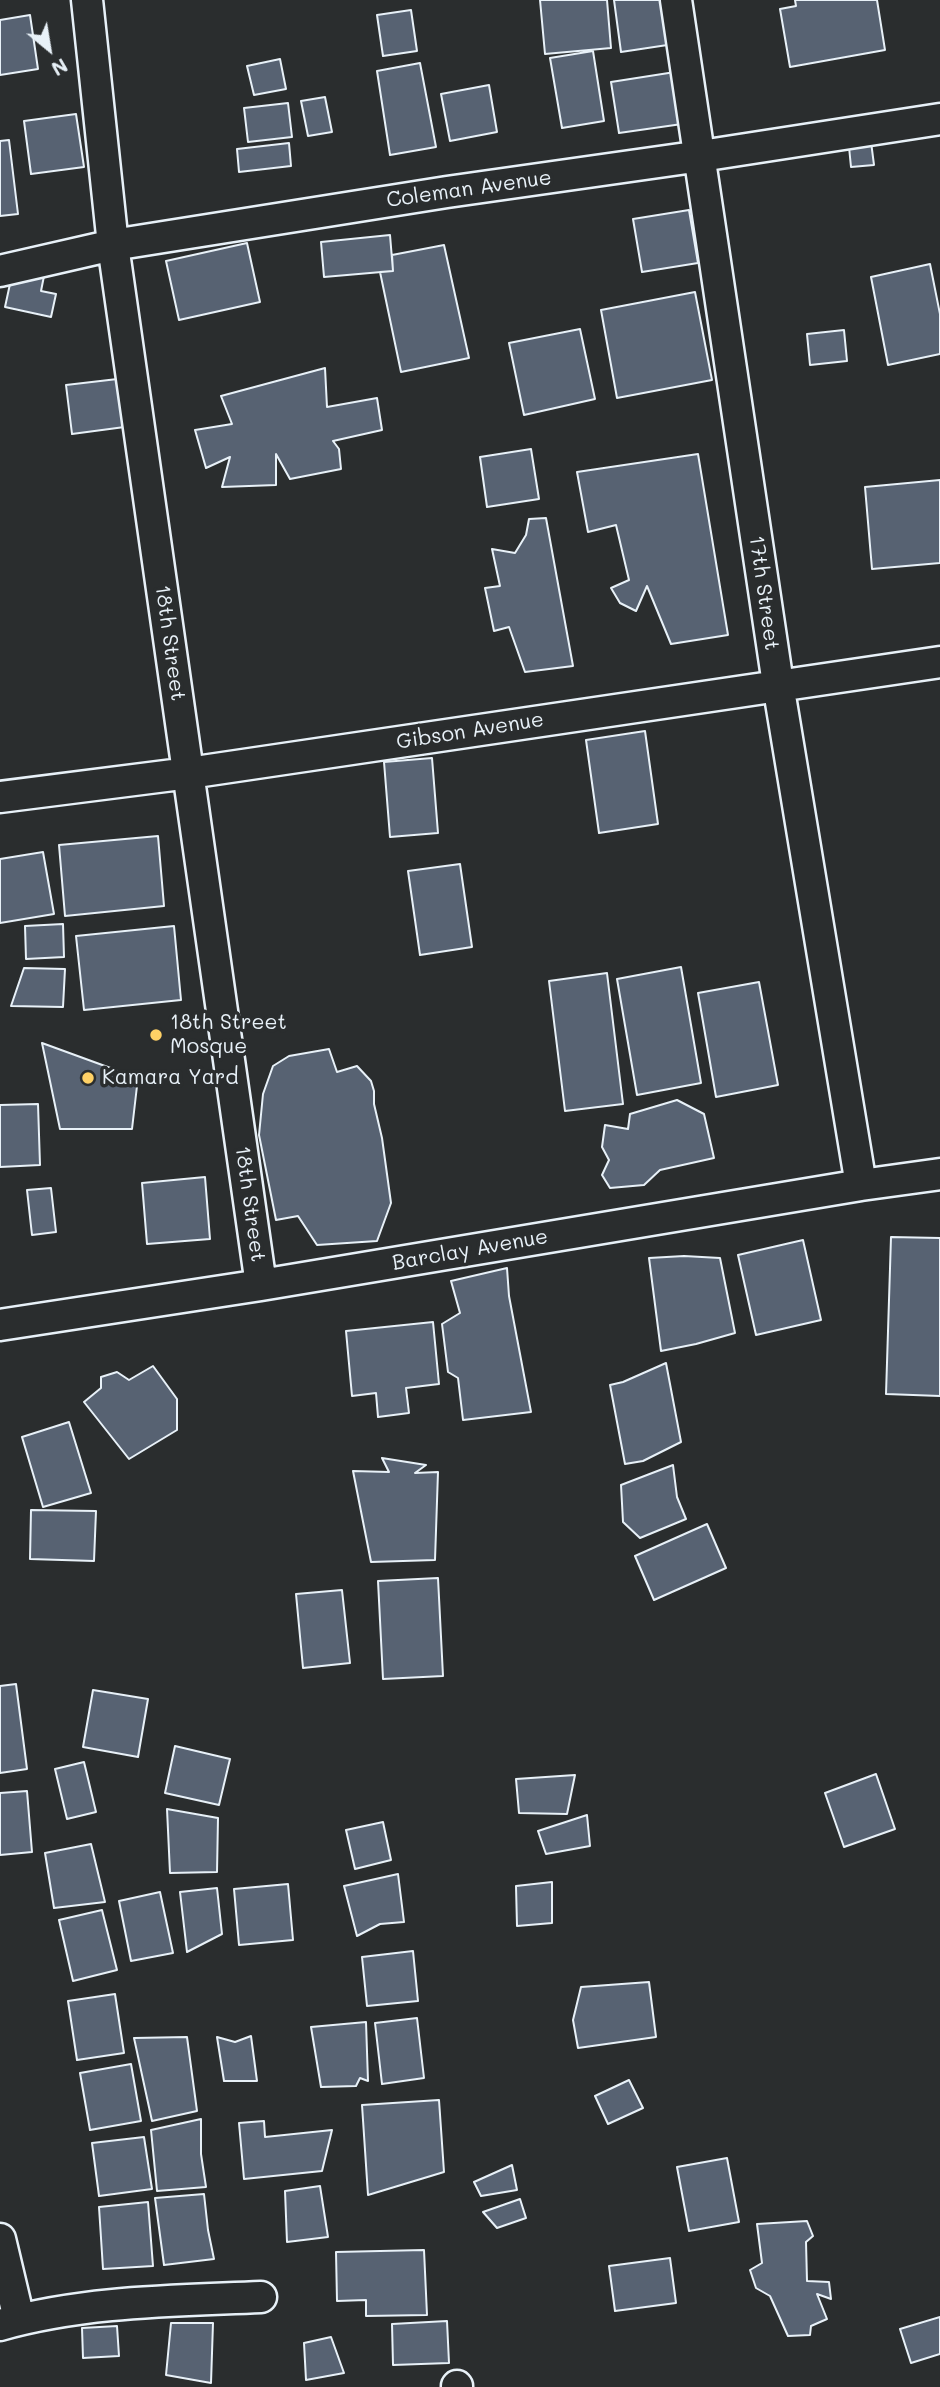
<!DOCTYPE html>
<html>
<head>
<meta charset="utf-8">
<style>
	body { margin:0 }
	#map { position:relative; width:940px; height:2387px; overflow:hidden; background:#2a2d2e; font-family:Mali,sans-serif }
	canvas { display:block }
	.north { position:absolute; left:14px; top:14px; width:70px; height:70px; -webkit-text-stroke:5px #2a2d2e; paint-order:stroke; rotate:150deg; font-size:19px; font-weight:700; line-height:28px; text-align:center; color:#e8f1f8 }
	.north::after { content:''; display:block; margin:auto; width:24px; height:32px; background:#e8f1f8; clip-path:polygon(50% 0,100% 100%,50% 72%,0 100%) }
</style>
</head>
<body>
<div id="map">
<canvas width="940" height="2387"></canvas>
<div class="north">N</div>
</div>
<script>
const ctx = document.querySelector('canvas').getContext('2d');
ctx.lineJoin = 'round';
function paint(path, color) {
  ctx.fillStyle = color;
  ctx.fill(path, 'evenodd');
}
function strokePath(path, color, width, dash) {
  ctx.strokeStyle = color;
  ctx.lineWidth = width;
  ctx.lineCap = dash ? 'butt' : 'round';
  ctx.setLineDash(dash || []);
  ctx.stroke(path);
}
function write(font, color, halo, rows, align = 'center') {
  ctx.font = font + ' Mali,sans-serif';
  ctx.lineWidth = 7;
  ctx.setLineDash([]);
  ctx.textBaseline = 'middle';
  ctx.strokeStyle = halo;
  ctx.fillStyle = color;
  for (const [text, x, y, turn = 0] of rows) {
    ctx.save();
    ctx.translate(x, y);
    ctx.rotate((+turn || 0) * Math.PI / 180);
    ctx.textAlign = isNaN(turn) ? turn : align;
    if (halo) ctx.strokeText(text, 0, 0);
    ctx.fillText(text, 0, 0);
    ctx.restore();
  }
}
const building = new Path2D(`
	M 540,0 L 607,0 L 611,48 L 545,54 Z
	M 614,0 L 668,0 L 674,44 L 621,52 Z
	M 795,0 L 877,0 L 885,50 L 790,67 L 780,9 L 796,6 Z
	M 411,10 L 417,51 L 383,56 L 377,15 Z
	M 30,15 L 38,69 L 0,75 L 0,20 Z
	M 593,51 L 604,121 L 562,128 L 550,58 Z
	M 280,59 L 286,89 L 254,95 L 247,66 Z
	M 420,63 L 436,147 L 390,155 L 377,71 Z
	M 675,72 L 682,124 L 619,133 L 611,82 Z
	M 489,85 L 497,132 L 450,141 L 441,94 Z
	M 325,97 L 332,132 L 308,136 L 301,101 Z
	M 288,103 L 292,137 L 248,142 L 244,108 Z
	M 76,114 L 84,167 L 31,174 L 24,121 Z
	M 870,134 L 874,165 L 851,167 L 848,137 Z
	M 9,140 L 18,214 L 0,216 L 0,141 Z
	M 289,143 L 291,166 L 239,172 L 237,149 Z
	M 689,210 L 698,263 L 642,272 L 633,219 Z
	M 390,235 L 393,271 L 324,277 L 321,242 Z
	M 247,243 L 260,302 L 179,320 L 166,261 Z
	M 444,245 L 469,358 L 401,372 L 380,272 L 393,271 L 392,255 Z
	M 930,264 L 940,314 L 940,354 L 888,365 L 871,277 Z
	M 13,270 L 44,276 L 41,291 L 56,294 L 51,317 L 5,307 Z
	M 695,292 L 712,380 L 617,398 L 601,310 Z
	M 580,329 L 595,399 L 524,415 L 509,343 Z
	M 844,330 L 847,361 L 810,365 L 807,334 Z
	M 325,368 L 327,407 L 377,398 L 382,430 L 333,441 L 339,449 L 341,469 L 290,479 L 276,454 L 276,485 L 222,487 L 230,457 L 206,468 L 195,430 L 232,424 L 221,396 Z
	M 126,378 L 132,426 L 72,434 L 66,385 Z
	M 531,449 L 539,499 L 487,507 L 480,457 Z
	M 698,454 L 728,635 L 671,644 L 647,586 L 636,611 L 620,603 L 611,588 L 629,580 L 616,525 L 588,532 L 577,472 Z
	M 940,480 L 940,563 L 872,569 L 865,487 Z
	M 546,518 L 573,666 L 525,672 L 509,627 L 494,631 L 485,588 L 500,586 L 492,549 L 515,553 L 526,535 L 529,519 Z
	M 645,731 L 658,824 L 599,833 L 586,740 Z
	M 432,758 L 438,833 L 390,837 L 384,762 Z
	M 158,836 L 164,906 L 65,916 L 59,845 Z
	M 43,852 L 54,914 L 0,923 L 0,859 Z
	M 460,864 L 472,947 L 420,955 L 408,871 Z
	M 63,924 L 64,957 L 26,959 L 25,926 Z
	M 174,926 L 181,1000 L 84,1010 L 76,936 Z
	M 681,967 L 701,1083 L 637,1095 L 617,979 Z
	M 24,968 L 65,969 L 63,1007 L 11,1006 Z
	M 607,973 L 623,1104 L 565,1111 L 549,981 Z
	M 759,982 L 778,1085 L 716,1097 L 698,993 Z
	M 42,1043 L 116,1070 L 137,1086 L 132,1129 L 60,1129 Z
	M 329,1049 L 337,1072 L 357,1066 L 371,1081 L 374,1091 L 374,1104 L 382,1138 L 391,1203 L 377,1241 L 317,1245 L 298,1216 L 276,1220 L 259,1135 L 263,1094 L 273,1066 L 289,1056 Z
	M 677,1100 L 704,1114 L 714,1158 L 660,1170 L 644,1185 L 610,1188 L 602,1175 L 609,1160 L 602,1147 L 605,1125 L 628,1129 L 630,1114 Z
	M 38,1104 L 40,1165 L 0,1167 L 0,1105 Z
	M 205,1177 L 210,1239 L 147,1244 L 142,1183 Z
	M 51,1188 L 56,1232 L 32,1235 L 27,1190 Z
	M 891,1237 L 940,1238 L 940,1396 L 886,1394 Z
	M 803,1240 L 821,1320 L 756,1335 L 738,1255 Z
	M 684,1256 L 720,1258 L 735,1333 L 696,1344 L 661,1351 L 649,1258 Z
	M 507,1268 L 509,1296 L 531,1412 L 463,1420 L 458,1378 L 448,1372 L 442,1324 L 460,1313 L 451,1281 Z
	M 433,1322 L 439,1384 L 406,1388 L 409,1413 L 378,1417 L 376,1393 L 352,1396 L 346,1331 Z
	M 666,1363 L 681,1442 L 643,1461 L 625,1464 L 610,1385 L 623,1382 Z
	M 153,1366 L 177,1399 L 177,1430 L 129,1459 L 84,1402 L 101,1388 L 101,1377 L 117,1372 L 129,1380 Z
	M 69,1422 L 91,1493 L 43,1507 L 22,1437 Z
	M 382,1458 L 426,1465 L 415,1473 L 438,1472 L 435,1560 L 371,1562 L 353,1471 L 389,1472 Z
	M 673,1465 L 677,1497 L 686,1519 L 640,1538 L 623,1522 L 621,1485 Z
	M 31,1510 L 96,1511 L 94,1561 L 30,1559 Z
	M 707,1524 L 726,1568 L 654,1600 L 635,1556 Z
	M 438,1578 L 443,1676 L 383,1679 L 378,1581 Z
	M 342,1590 L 350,1663 L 303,1668 L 296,1594 Z
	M 16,1684 L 27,1769 L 0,1773 L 0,1686 Z
	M 93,1690 L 148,1699 L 138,1757 L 83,1747 Z
	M 175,1746 L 230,1759 L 219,1805 L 165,1793 Z
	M 84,1762 L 96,1812 L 67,1819 L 55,1769 Z
	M 876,1774 L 895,1829 L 844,1847 L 825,1793 Z
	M 575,1775 L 567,1814 L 519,1813 L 516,1779 Z
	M 27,1791 L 32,1852 L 0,1855 L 0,1793 Z
	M 167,1809 L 218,1818 L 217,1872 L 170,1873 Z
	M 587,1815 L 590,1846 L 546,1854 L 538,1831 Z
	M 383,1822 L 391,1860 L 355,1869 L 346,1830 Z
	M 91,1844 L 105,1902 L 54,1908 L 45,1853 Z
	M 398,1874 L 404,1922 L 380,1924 L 357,1936 L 344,1886 Z
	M 552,1882 L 552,1923 L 517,1926 L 516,1886 Z
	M 288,1884 L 293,1940 L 239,1945 L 234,1889 Z
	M 217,1888 L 222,1934 L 187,1952 L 180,1892 Z
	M 160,1892 L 173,1953 L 131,1961 L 119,1901 Z
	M 102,1910 L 117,1970 L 73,1981 L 59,1920 Z
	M 413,1951 L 418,2001 L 367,2006 L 362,1957 Z
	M 649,1982 L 656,2037 L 578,2048 L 573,2020 L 581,1987 Z
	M 115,1994 L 124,2053 L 77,2060 L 68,2001 Z
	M 417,2018 L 424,2078 L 382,2084 L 375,2023 Z
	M 366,2022 L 368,2081 L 360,2078 L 356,2086 L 321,2087 L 311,2027 Z
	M 251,2036 L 257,2081 L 224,2081 L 217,2037 L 235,2042 Z
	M 187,2037 L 197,2111 L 152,2121 L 134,2038 Z
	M 131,2064 L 141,2121 L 90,2130 L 80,2073 Z
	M 629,2080 L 643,2108 L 608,2124 L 595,2096 Z
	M 439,2100 L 444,2172 L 368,2195 L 362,2105 Z
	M 201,2119 L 201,2154 L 206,2187 L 157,2191 L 151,2130 Z
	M 264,2121 L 265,2137 L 332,2130 L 322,2171 L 244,2179 L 239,2123 Z
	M 144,2137 L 152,2189 L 99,2196 L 92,2143 Z
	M 727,2158 L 739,2222 L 689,2231 L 677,2167 Z
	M 512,2165 L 517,2190 L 481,2196 L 474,2182 Z
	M 320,2186 L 328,2237 L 287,2242 L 285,2191 Z
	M 204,2194 L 208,2230 L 214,2259 L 164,2265 L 155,2198 Z
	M 520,2199 L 526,2218 L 497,2228 L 483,2212 Z
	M 148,2202 L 153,2266 L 103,2269 L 99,2207 Z
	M 807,2221 L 813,2236 L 806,2242 L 807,2281 L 829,2282 L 831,2299 L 817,2294 L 827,2319 L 811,2326 L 810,2335 L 788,2336 L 770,2296 L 756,2288 L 750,2270 L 762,2263 L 757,2224 Z
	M 424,2250 L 427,2315 L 366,2316 L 366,2300 L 337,2301 L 336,2252 Z
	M 670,2258 L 676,2303 L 615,2311 L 609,2266 Z
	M 940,2317 L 940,2354 L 911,2363 L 900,2329 Z
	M 447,2321 L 449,2363 L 393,2365 L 392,2324 Z
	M 171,2323 L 213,2323 L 211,2383 L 166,2375 Z
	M 117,2326 L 119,2356 L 83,2358 L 82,2328 Z
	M 331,2337 L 344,2373 L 306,2380 L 304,2343 Z`);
const street = new Path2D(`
	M 87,0 L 113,245 L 261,1285
	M 676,0 L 778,684 L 861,1185
	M 0,271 L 113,245 L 447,192 L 701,156 L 940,119
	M 0,797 L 189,773 L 940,662
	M 0,1325 L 261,1285 L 861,1185 L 940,1174
	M 0,2239 L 19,2319
	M 0,2325 C 85,2301 174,2301 261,2297
	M 457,2386 L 457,2387`);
const markers = [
	[156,1035,7,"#ffd166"],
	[88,1078,7,"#ffd166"]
];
const streetNames = [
	["Coleman Avenue",469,189,-8],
	["17th Street",764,593,82],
	["18th Street",170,643,82],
	["Gibson Avenue",470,731,-9],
	["18th Street",250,1204,82],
	["Barclay Avenue",470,1250,-10]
];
const poiNames = [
	["18th Street",170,1023],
	["Mosque",170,1047],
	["Kamara Yard",102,1078]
];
paint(building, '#576272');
strokePath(building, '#e8f1f8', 2);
strokePath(street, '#e8f1f8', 35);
strokePath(street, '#2a2d2e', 30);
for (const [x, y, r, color] of markers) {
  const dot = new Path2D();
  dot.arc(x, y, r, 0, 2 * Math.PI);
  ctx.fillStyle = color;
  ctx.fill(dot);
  strokePath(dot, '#2a2d2e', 2.5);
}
write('21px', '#e8f1f8', '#2a2d2e', streetNames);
write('21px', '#e8f1f8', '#2a2d2e', poiNames, 'left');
</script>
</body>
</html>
